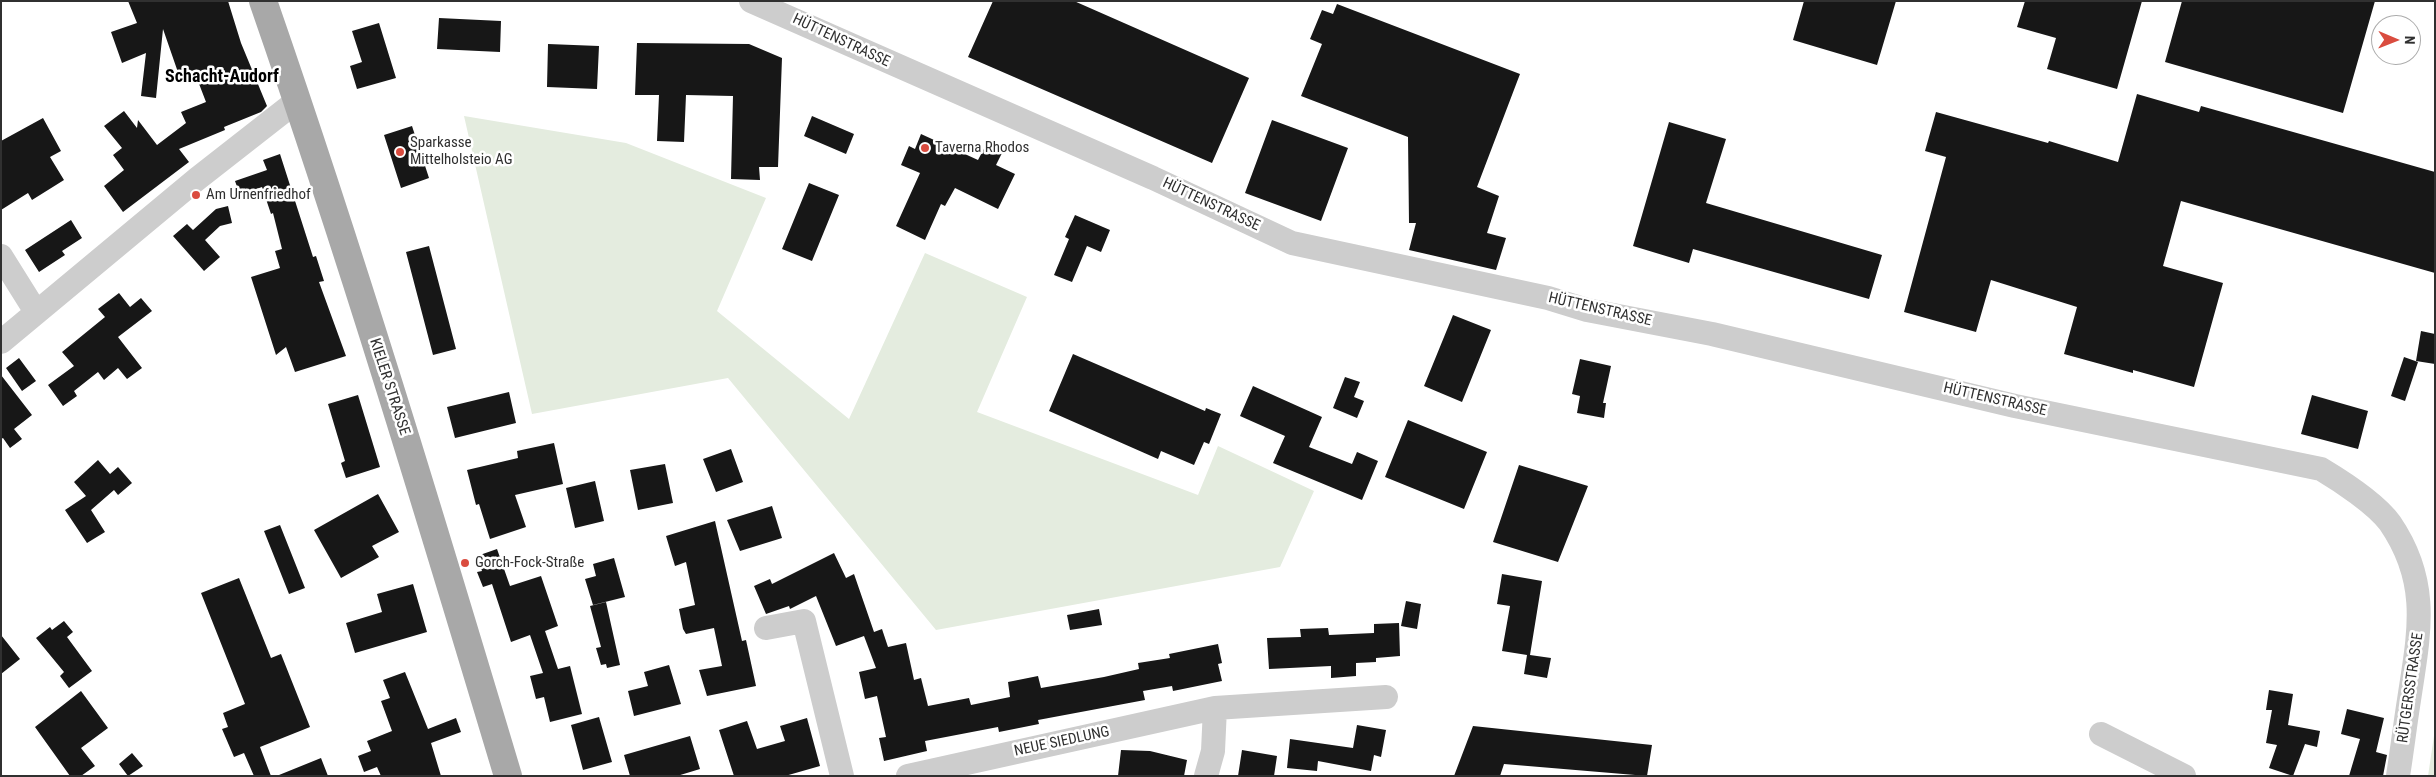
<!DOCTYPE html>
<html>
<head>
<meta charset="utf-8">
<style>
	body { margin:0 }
	#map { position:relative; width:2436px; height:777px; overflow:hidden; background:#fff; font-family:"Roboto Condensed",sans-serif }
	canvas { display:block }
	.frame { position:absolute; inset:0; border:2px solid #303030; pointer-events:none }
	.north { position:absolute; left:2371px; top:15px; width:50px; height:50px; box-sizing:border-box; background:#fff; border:1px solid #acacac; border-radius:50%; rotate:91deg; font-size:14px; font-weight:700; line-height:20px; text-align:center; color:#303030 }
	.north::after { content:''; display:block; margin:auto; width:18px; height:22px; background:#da4c3f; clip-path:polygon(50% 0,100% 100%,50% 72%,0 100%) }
</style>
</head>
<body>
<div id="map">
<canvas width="2436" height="777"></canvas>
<div class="frame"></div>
<div class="north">N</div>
</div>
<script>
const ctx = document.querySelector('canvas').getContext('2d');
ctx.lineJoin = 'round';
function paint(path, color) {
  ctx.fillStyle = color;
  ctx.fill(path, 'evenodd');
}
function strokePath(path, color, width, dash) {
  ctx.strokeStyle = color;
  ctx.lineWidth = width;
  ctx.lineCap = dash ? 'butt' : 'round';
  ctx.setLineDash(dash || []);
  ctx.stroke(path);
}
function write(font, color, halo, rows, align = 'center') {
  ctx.font = font + ' "Roboto Condensed",sans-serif';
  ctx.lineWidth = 5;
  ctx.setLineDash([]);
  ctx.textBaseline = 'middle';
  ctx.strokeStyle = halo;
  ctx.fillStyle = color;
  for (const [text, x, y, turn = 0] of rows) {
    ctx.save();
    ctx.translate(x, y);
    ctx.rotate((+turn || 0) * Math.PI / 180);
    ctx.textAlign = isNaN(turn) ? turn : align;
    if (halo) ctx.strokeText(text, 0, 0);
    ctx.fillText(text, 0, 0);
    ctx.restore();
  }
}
const green = new Path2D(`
	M 464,116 L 626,143 L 766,198 L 717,311 L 849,419 L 925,253 L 1027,297 L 977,412 L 1198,495 L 1218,446 L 1314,491 L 1280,567 L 936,630 L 728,378 L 532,414 Z
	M 2435,729 L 2435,776 L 2428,776 Z`);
const building = new Path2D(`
	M 128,1 L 228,1 L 241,43 L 267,106 L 261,112 L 224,127 L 225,130 L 179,149 L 189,162 L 123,212 L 104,186 L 124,170 L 113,155 L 122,148 L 104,126 L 124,111 L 137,128 L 138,120 L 157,145 L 186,123 L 181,112 L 206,102 L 196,76 L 181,81 L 163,29 L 156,98 L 141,96 L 146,53 L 122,63 L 111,32 L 137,23 Z
	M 993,1 L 1074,1 L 1249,78 L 1212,163 L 968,57 Z
	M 1804,1 L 1896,1 L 1877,65 L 1793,40 Z
	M 2025,1 L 2142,1 L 2117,89 L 2047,69 L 2056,38 L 2017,27 Z
	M 2182,1 L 2375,1 L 2343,113 L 2165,62 Z
	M 1337,4 L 1520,74 L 1477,187 L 1499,196 L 1487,233 L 1506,238 L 1496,270 L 1409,250 L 1416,223 L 1409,223 L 1408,137 L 1301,96 L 1322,44 L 1310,39 L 1322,10 L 1333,14 Z
	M 439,18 L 501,21 L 500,52 L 437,49 Z
	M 379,23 L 396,78 L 357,89 L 350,66 L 362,62 L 352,31 Z
	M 637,43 L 749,44 L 782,58 L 778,167 L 759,167 L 760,180 L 731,179 L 733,96 L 686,95 L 684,142 L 657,141 L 659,95 L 635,95 Z
	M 548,44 L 599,46 L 597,89 L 547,87 Z
	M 2137,94 L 2199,112 L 2201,106 L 2435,172 L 2435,273 L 2181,201 L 2163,266 L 2223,283 L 2194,387 L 2133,370 L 2133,373 L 2064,354 L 2077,307 L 1991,280 L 1976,332 L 1904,312 L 1946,157 L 1925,151 L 1936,112 L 2048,143 L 2049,141 L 2118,162 Z
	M 812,116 L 854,134 L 846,154 L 804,136 Z
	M 43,118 L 61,151 L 50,157 L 64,180 L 32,200 L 28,193 L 1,210 L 1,141 Z
	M 1272,120 L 1348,148 L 1321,221 L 1245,193 Z
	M 1669,122 L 1726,139 L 1706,203 L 1882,255 L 1869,299 L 1693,249 L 1689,263 L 1633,246 Z
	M 412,126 L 429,178 L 401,188 L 384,135 Z
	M 921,134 L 978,160 L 989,139 L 1005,147 L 996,165 L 1015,174 L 998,209 L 955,188 L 945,206 L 941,204 L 925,240 L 896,226 L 920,173 L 901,165 L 909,146 L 915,149 Z
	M 280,154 L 313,257 L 316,256 L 324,281 L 319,282 L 346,356 L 295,372 L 286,347 L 276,355 L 251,277 L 280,268 L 275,251 L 282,249 L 273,213 L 271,214 L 262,187 L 240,195 L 235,181 L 267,170 L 263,160 Z
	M 809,183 L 839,195 L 812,261 L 782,249 Z
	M 228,206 L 232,223 L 220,226 L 205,240 L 220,257 L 204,271 L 173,236 L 187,224 L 193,230 L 216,209 Z
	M 1075,215 L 1110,230 L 1101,252 L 1087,246 L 1072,282 L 1054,275 L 1069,239 L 1065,237 Z
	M 71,220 L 82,238 L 62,251 L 65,255 L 39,272 L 25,250 Z
	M 429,246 L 456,349 L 433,355 L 406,252 Z
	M 119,293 L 130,307 L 141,298 L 152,311 L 118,337 L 142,368 L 127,379 L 118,368 L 104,380 L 98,372 L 74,391 L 77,396 L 63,406 L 48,385 L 74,366 L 62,352 L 105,317 L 98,309 Z
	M 1453,315 L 1491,330 L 1462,402 L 1424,386 Z
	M 2421,331 L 2435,334 L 2435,364 L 2416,361 Z
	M 1073,354 L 1205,411 L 1206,408 L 1221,414 L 1209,444 L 1204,442 L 1194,465 L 1161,451 L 1158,459 L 1049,411 Z
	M 2404,357 L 2418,362 L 2405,401 L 2391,396 Z
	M 19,358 L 36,381 L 22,391 L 6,368 Z
	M 1580,359 L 1611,366 L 1603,403 L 1606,403 L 1604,418 L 1577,413 L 1580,396 L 1572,394 Z
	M 1,375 L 32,415 L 14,429 L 22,439 L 10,448 L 3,438 L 1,439 Z
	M 1345,377 L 1360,382 L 1354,397 L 1364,401 L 1357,418 L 1333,408 Z
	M 1253,386 L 1322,417 L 1309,447 L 1352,464 L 1357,452 L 1378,461 L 1362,500 L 1273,463 L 1285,436 L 1240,416 Z
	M 509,392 L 516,423 L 455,438 L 447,407 Z
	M 358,395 L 380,467 L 346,478 L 341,463 L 345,461 L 328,404 Z
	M 2312,395 L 2368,411 L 2358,449 L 2301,434 Z
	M 1408,420 L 1487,452 L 1464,509 L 1385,477 Z
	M 554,443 L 563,484 L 515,495 L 526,527 L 490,539 L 479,504 L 476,505 L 467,470 L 518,458 L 517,451 Z
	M 731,449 L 743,482 L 716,492 L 703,459 Z
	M 98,460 L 110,474 L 118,467 L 132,483 L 118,495 L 114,490 L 91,510 L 105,532 L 87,543 L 65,510 L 86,496 L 74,482 Z
	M 665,464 L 673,503 L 638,510 L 630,470 Z
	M 1519,465 L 1588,486 L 1558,562 L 1493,542 Z
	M 595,481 L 604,521 L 575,528 L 566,488 Z
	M 378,494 L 399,532 L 372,546 L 379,557 L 341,578 L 314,530 Z
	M 772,506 L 782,538 L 740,551 L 727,520 Z
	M 715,521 L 742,641 L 746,640 L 756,686 L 707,696 L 699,670 L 722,666 L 714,628 L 686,634 L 683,629 L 679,609 L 695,605 L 686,562 L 675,566 L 666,536 Z
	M 280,525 L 305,588 L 289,594 L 264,531 Z
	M 497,549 L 510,586 L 541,576 L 558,626 L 545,631 L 558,669 L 570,666 L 582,714 L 550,722 L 544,697 L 536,699 L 530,676 L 543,673 L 530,635 L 511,642 L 492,584 L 483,587 L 477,572 L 482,571 L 477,556 Z
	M 834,553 L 846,578 L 854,574 L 874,632 L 882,629 L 888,647 L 906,643 L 914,680 L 921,678 L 928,706 L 969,698 L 971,705 L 1010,697 L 1008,682 L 1038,676 L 1041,688 L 1104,677 L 1139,669 L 1138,663 L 1170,658 L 1169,654 L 1218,644 L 1222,663 L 1218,664 L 1222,681 L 1173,691 L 1172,686 L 1143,691 L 1145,700 L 1038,720 L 1039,724 L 999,732 L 998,727 L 925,741 L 927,751 L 884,761 L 879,738 L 886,737 L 877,696 L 865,699 L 859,672 L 876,668 L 864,636 L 836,646 L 816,596 L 790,609 L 789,606 L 766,614 L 754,586 L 770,579 L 772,584 Z
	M 614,558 L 625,597 L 593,605 L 585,579 L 596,576 L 593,564 Z
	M 1502,574 L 1542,581 L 1530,655 L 1551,658 L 1547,678 L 1524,674 L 1527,655 L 1502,651 L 1510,606 L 1497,604 Z
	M 239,578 L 271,658 L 281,654 L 310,727 L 260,747 L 271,776 L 254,776 L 244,753 L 234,757 L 222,729 L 228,727 L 223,713 L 245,704 L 201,593 Z
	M 413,584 L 427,632 L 355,653 L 346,623 L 382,612 L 377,594 Z
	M 1406,601 L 1421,604 L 1417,629 L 1401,626 Z
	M 606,602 L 620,665 L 607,668 L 606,664 L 601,665 L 596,648 L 601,647 L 590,606 Z
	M 1099,609 L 1102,625 L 1070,630 L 1067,615 Z
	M 64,621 L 73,632 L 67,637 L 92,671 L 69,688 L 60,676 L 64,672 L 36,638 L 50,627 L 52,630 Z
	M 1399,623 L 1400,656 L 1376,658 L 1376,662 L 1356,663 L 1356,676 L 1331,678 L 1331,666 L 1269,669 L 1267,638 L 1301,637 L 1300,629 L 1328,628 L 1329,635 L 1374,633 L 1374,624 Z
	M 1,635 L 20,659 L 1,674 Z
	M 669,665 L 681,704 L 634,716 L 628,691 L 648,686 L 644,672 Z
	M 405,672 L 428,729 L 456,718 L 461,732 L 431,743 L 441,776 L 381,776 L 377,767 L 364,772 L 358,756 L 371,751 L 367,741 L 392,731 L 381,701 L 390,698 L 383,680 Z
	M 2269,690 L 2293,694 L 2288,725 L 2320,731 L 2317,747 L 2305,744 L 2293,776 L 2269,768 L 2277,745 L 2266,743 L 2272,710 L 2266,710 Z
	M 81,691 L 108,728 L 81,748 L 95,766 L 81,776 L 70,776 L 35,727 Z
	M 2347,709 L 2384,718 L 2376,752 L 2387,755 L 2383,776 L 2349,776 L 2360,739 L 2341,734 Z
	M 599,717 L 612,762 L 583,770 L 571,725 Z
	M 807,718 L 820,766 L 785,776 L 734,776 L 719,730 L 747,721 L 757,749 L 785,741 L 780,726 Z
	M 1357,725 L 1386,730 L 1381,757 L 1374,755 L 1371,771 L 1318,761 L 1317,771 L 1287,768 L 1290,739 L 1353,748 Z
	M 1473,726 L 1652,745 L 1647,776 L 1504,764 L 1500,776 L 1454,776 Z
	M 690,736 L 700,769 L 677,776 L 630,776 L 624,755 Z
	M 1121,750 L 1150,751 L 1187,760 L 1184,776 L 1118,776 Z
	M 1242,750 L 1277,756 L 1274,776 L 1238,776 Z
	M 132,753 L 143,766 L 128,776 L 119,764 Z
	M 321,758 L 328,776 L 279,776 L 279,775 Z`);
const minor = new Path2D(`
	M 751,1 L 1153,178 L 1292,243 L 1548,298 L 1587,310 L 1712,334 L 2015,406 L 2321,469 C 2341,481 2376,504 2390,523 C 2431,583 2419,633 2409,700 C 2405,725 2402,751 2398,776
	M 1,256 L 36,312
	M 1,342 L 197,179 L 298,100
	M 766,628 L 804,621 L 842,776
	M 2101,734 L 2184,776
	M 908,776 L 1215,708 L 1386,697
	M 1206,776 L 1213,751 L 1215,708`);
const major = new Path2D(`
	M 263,1 C 352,257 430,516 508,776`);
const markers = [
	[925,148,5,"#da4c3f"],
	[400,152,5,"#da4c3f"],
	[196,195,5,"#da4c3f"],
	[465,563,5,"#da4c3f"]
];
const streetNames = [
	["HÜTTENSTRASSE",841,41,25],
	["HÜTTENSTRASSE",1211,205,25],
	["HÜTTENSTRASSE",1600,310,13],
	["KIELER STRASSE",389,387,72],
	["HÜTTENSTRASSE",1995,400,13],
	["RÜTGERSSTRASSE",2411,688,-82],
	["NEUE SIEDLUNG",1062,742,-12]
];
const poiNames = [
	["Sparkasse",410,143],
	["Mittelholsteio AG",410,160],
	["Taverna Rhodos",935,148],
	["Am Urnenfriedhof",206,195],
	["Gorch-Fock-Straße",475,563]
];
const quarterNames = [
	["Schacht-Audorf",222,77]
];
paint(green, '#e4ecdf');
paint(building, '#171717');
strokePath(minor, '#cdcdcd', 24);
strokePath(major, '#a8a8a8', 28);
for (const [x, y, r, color] of markers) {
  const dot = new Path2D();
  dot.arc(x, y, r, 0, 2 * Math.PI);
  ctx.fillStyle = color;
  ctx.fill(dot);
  strokePath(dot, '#fff', 2);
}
write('15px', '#303030', '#fff', streetNames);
write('15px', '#303030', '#fff', poiNames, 'left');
write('bold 18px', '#000', '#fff', quarterNames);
</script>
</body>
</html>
